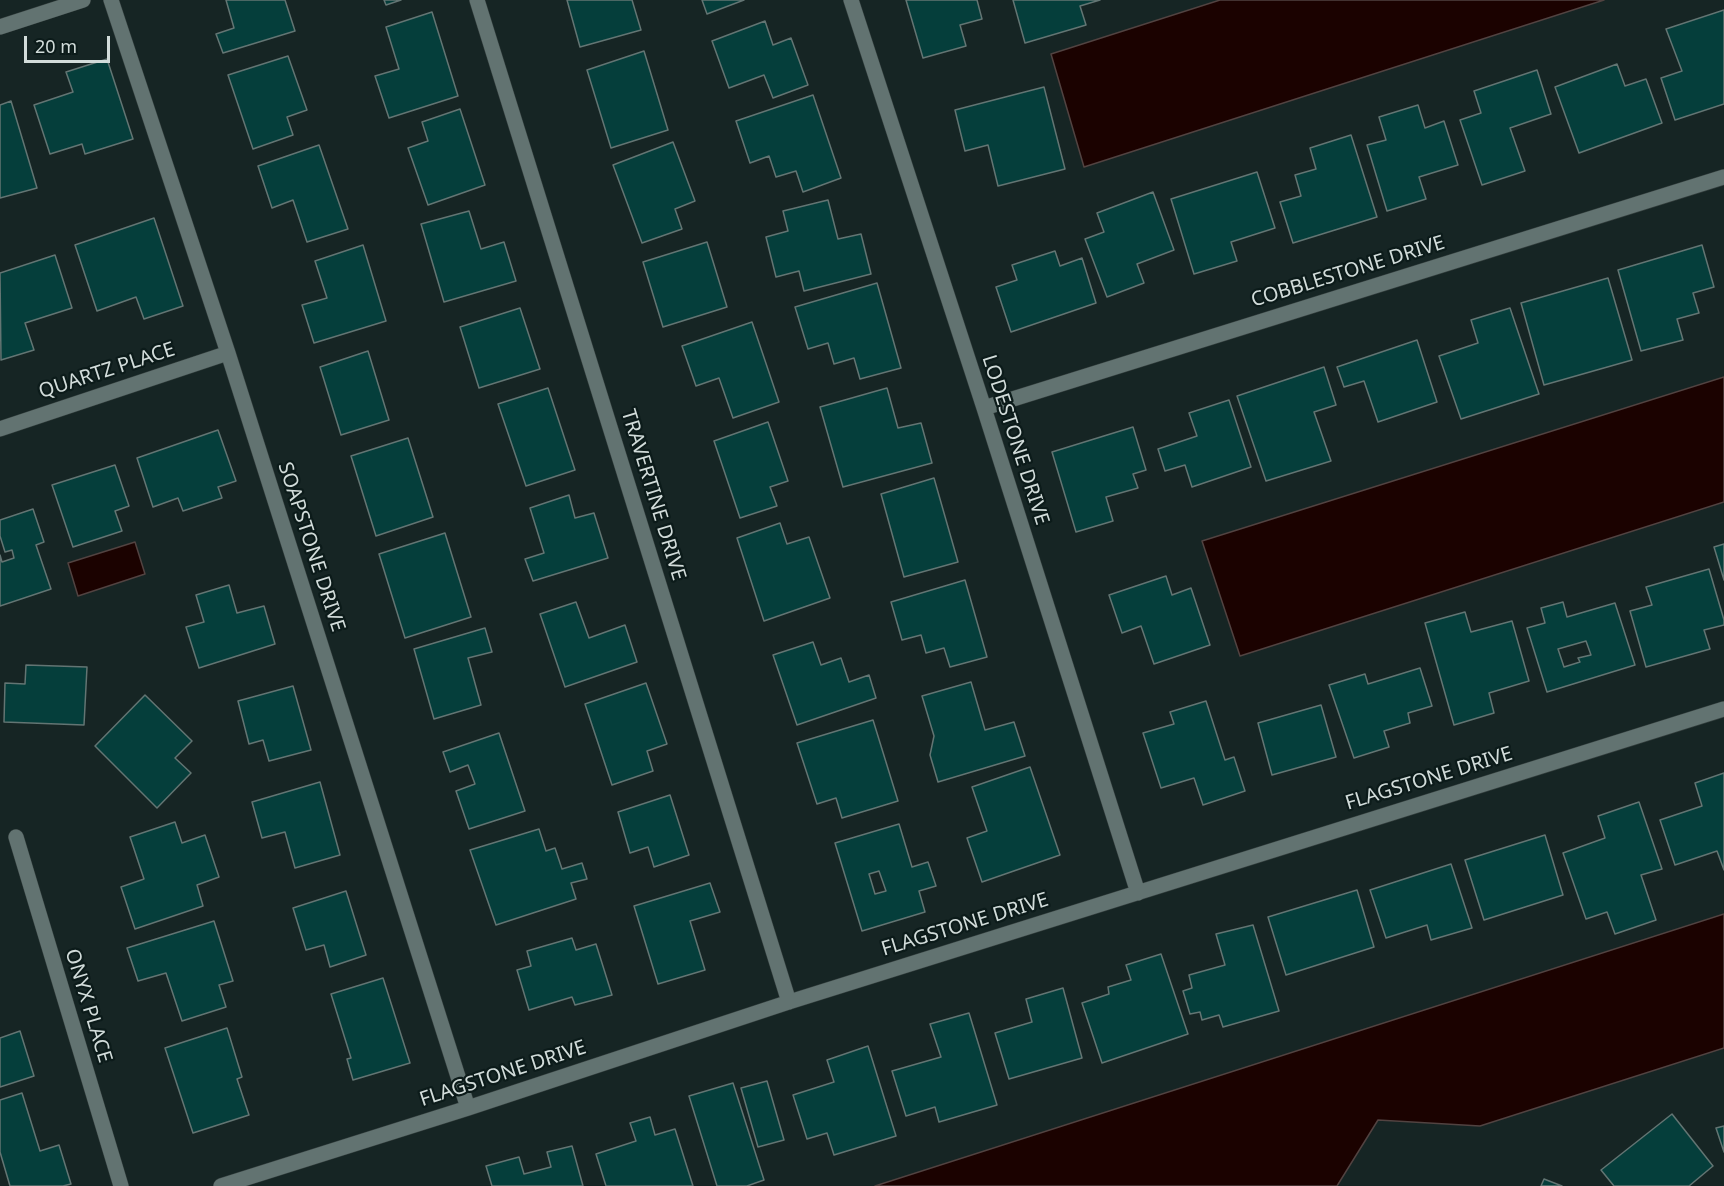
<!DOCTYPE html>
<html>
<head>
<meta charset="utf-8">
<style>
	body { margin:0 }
	#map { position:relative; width:1724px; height:1186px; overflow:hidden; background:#162524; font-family:"Noto Sans",sans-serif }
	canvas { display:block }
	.scale { position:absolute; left:24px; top:36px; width:86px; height:27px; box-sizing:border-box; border:3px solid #d2dcda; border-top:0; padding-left:8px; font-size:18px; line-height:21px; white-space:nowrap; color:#d2dcda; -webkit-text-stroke:4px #0c1b1a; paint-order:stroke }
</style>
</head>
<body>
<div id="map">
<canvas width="1724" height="1186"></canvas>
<div class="scale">20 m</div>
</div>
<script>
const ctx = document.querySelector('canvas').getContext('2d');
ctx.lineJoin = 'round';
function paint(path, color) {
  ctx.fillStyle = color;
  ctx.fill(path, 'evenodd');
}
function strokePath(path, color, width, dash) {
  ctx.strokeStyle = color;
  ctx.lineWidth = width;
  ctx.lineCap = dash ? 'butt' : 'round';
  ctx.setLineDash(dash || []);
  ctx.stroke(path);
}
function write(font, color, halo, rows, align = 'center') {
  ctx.font = font + ' "Noto Sans",sans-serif';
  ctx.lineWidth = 4.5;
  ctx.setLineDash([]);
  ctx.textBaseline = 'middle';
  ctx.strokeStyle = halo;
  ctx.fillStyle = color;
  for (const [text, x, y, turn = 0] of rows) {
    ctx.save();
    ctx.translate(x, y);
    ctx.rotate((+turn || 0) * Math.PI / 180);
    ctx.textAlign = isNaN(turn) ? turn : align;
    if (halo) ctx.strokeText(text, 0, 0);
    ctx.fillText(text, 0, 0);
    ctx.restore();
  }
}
const water = new Path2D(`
	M 1220,0 L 1604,0 L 1084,167 L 1051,54 Z
	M 1724,377 L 1724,502 L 1240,656 L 1202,541 Z
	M 135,542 L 145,574 L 78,596 L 68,563 Z
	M 1724,914 L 1724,1048 L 1480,1126 L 1378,1120 L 1337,1186 L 875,1186 Z`);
const building = new Path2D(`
	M 226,0 L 285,0 L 295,31 L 223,53 L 216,34 L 234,28 Z
	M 384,0 L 401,0 L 386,5 Z
	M 567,0 L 632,0 L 641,30 L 580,47 Z
	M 702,0 L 744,0 L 707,14 Z
	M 906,0 L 977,0 L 982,19 L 960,25 L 966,46 L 923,58 Z
	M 1013,0 L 1100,0 L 1080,6 L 1086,25 L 1025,43 Z
	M 1724,10 L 1724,104 L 1675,120 L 1661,78 L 1682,71 L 1666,29 Z
	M 432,12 L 458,96 L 389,118 L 375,76 L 399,69 L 386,27 Z
	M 765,21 L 773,45 L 791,38 L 808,85 L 773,98 L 764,75 L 729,88 L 712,41 Z
	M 644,51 L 668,130 L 611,148 L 587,70 Z
	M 288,56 L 307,110 L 287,117 L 293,135 L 253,149 L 228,75 Z
	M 107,59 L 133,139 L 85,154 L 82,144 L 50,154 L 34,105 L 73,92 L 66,72 Z
	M 1617,64 L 1625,86 L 1646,79 L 1662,123 L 1579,153 L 1555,87 Z
	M 1537,70 L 1551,114 L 1510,128 L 1525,171 L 1482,185 L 1460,120 L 1481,113 L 1474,91 Z
	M 1044,87 L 1065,169 L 998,186 L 988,145 L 965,151 L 955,110 Z
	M 813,95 L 841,178 L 803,192 L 796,171 L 776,177 L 769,156 L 750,163 L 736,121 Z
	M 11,101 L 37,188 L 0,198 L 0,105 Z
	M 1418,105 L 1425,128 L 1444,121 L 1458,165 L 1419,177 L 1426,199 L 1387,211 L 1367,145 L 1386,140 L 1379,117 Z
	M 460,109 L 485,185 L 428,205 L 408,148 L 428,141 L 422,122 Z
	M 1351,135 L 1377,217 L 1293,243 L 1280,202 L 1301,196 L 1295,175 L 1316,169 L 1310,148 Z
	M 673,142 L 695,201 L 675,209 L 682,229 L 642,243 L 613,165 Z
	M 319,145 L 348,229 L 307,242 L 293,200 L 272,208 L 258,166 Z
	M 1257,172 L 1275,228 L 1231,242 L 1237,261 L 1194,274 L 1171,199 Z
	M 1153,192 L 1174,250 L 1137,264 L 1144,283 L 1107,297 L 1085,239 L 1104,232 L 1097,213 Z
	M 828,200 L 838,239 L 861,234 L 871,274 L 804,291 L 799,271 L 776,277 L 766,237 L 788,231 L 783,211 Z
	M 469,211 L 481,249 L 504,242 L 516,281 L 444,302 L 421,224 Z
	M 154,218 L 183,306 L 144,319 L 136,297 L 97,311 L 75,245 Z
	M 707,242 L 727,307 L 663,327 L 643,262 Z
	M 363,245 L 386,321 L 314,343 L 302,305 L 327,298 L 315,261 Z
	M 1702,245 L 1714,287 L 1693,293 L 1699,313 L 1677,319 L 1683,340 L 1641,351 L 1618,270 Z
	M 1055,251 L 1060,266 L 1082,258 L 1096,303 L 1011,332 L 996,287 L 1017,280 L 1012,265 Z
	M 55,255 L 72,308 L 25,323 L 34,350 L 1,360 L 0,273 Z
	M 1608,278 L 1632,360 L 1544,385 L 1521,303 Z
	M 877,283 L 901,368 L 860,379 L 854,358 L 834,364 L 828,343 L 808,349 L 795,307 Z
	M 520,308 L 540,369 L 479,388 L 460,327 Z
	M 1510,308 L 1539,394 L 1461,419 L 1439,356 L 1478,343 L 1471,320 Z
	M 752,322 L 779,402 L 733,418 L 719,378 L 696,386 L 682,346 Z
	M 1417,340 L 1437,402 L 1378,422 L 1364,381 L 1344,387 L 1337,367 Z
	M 368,351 L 389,420 L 341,435 L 320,367 Z
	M 1324,367 L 1336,405 L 1314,412 L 1331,461 L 1266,481 L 1237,396 Z
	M 548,388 L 575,470 L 526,486 L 498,404 Z
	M 887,388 L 898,428 L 921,423 L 932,463 L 843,487 L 820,407 Z
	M 1229,400 L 1251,467 L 1192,487 L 1185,465 L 1165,471 L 1158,449 L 1197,436 L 1189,413 Z
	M 768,422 L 788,481 L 770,487 L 777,506 L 740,518 L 714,441 Z
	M 1133,427 L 1146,470 L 1133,474 L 1138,488 L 1106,497 L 1113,521 L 1076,532 L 1052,452 Z
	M 218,430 L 236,481 L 218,487 L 222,498 L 183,511 L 178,498 L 153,507 L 137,458 Z
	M 408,438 L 433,517 L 376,536 L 351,456 Z
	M 115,465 L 129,506 L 115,511 L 122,531 L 73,547 L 52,485 Z
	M 934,478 L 958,562 L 904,577 L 881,494 Z
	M 569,495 L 575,518 L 594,513 L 608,558 L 533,581 L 525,559 L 544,553 L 530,508 Z
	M 33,509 L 44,542 L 36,545 L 51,589 L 0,606 L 0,555 L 2,562 L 14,558 L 12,550 L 5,552 L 0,536 L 0,520 Z
	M 780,523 L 787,544 L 809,537 L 830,598 L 764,621 L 737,538 Z
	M 445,533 L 471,617 L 405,638 L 379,554 Z
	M 1724,544 L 1724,580 L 1714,547 Z
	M 1709,569 L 1724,620 L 1724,625 L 1704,630 L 1710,649 L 1646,667 L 1630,611 L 1652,605 L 1646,587 Z
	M 1166,576 L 1172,595 L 1191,588 L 1210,645 L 1154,664 L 1141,626 L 1122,633 L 1109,595 Z
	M 965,580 L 987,657 L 950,667 L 944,648 L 926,653 L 921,635 L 902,640 L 891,602 Z
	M 229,585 L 237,613 L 264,606 L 275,644 L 199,668 L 186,627 L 204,622 L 196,595 Z
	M 576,602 L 589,638 L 625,625 L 637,662 L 565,687 L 540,614 Z
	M 1563,602 L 1567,617 L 1615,603 L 1635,665 L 1547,692 L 1527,628 L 1545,623 L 1541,608 ZM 1586,641 L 1591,655 L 1578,658 L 1580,662 L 1564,667 L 1558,649 Z
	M 1465,612 L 1471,632 L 1512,621 L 1529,681 L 1489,693 L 1494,713 L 1454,725 L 1425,623 Z
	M 485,628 L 492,652 L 468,658 L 481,705 L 434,719 L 414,649 Z
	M 813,642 L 821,665 L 841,658 L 849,682 L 869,675 L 876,698 L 797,725 L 773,655 Z
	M 26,665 L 87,667 L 84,725 L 4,722 L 5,683 L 25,684 Z
	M 1420,668 L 1432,706 L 1408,713 L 1410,723 L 1384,731 L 1389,747 L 1354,758 L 1329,685 L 1365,674 L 1368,684 Z
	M 971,682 L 985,730 L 1014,722 L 1025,756 L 938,782 L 930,755 L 934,736 L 922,696 Z
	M 646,683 L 667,744 L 647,751 L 653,771 L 612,785 L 585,704 Z
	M 293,686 L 311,750 L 269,761 L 263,740 L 249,744 L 238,701 Z
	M 145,695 L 192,741 L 175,758 L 191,773 L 157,808 L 95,746 Z
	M 1206,701 L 1225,760 L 1234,757 L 1245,791 L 1203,805 L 1194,778 L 1161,788 L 1143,733 L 1174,724 L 1170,712 Z
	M 1321,705 L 1336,757 L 1272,775 L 1258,723 Z
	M 873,720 L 898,801 L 842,818 L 836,798 L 817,804 L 797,743 Z
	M 499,733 L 525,811 L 469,829 L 456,791 L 475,784 L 468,765 L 450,772 L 443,752 Z
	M 1030,767 L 1060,855 L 982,882 L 967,838 L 987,831 L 972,787 Z
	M 1724,773 L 1724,870 L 1717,851 L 1675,865 L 1660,820 L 1702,806 L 1695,783 Z
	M 320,782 L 340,855 L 295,868 L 285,832 L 262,838 L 252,802 Z
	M 670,795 L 689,855 L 654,867 L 648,847 L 630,853 L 618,812 Z
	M 1639,802 L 1662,869 L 1641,875 L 1656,920 L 1615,934 L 1607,912 L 1586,919 L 1563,853 L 1605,838 L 1598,816 Z
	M 175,822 L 182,843 L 205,835 L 219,877 L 197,885 L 203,906 L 135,929 L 121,887 L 144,879 L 130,837 Z
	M 899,824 L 912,867 L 928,862 L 936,886 L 919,891 L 925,912 L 862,931 L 835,843 ZM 879,871 L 886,891 L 875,894 L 869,874 Z
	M 539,829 L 546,851 L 555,848 L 562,869 L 582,863 L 587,879 L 571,883 L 576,899 L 496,925 L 470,850 Z
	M 1545,835 L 1563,895 L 1484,920 L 1465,860 Z
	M 1451,864 L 1472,928 L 1431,940 L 1427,925 L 1386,938 L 1370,890 Z
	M 710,883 L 720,912 L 690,921 L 705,970 L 658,984 L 634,906 Z
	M 1357,890 L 1374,947 L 1286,975 L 1268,917 Z
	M 346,891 L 366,955 L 330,967 L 324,945 L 306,950 L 293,908 Z
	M 214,921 L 233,981 L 219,985 L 226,1007 L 182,1021 L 166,973 L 138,981 L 127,948 Z
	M 1253,925 L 1279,1011 L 1223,1027 L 1219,1015 L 1202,1020 L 1200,1012 L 1190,1014 L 1183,991 L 1192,988 L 1189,975 L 1225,965 L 1216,934 Z
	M 572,938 L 576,950 L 596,944 L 612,995 L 575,1005 L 572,997 L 529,1010 L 517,970 L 531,966 L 527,951 Z
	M 1161,954 L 1188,1034 L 1102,1063 L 1082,1003 L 1109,994 L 1108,987 L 1131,980 L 1126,965 Z
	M 383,978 L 410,1063 L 353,1080 L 347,1059 L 351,1058 L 331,994 Z
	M 1063,988 L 1082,1058 L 1009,1079 L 995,1033 L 1032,1022 L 1026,999 Z
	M 969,1013 L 997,1105 L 939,1122 L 935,1107 L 906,1116 L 892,1071 L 941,1057 L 930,1024 Z
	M 227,1028 L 242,1077 L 237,1079 L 249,1115 L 193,1133 L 165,1048 Z
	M 20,1031 L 34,1076 L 0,1087 L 0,1038 Z
	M 868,1046 L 896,1136 L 834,1155 L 827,1133 L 807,1139 L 793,1095 L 834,1082 L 827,1060 Z
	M 767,1081 L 784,1140 L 758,1147 L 741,1088 Z
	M 733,1083 L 764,1180 L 747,1186 L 717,1186 L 689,1096 Z
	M 22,1093 L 40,1151 L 59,1145 L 71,1184 L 63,1186 L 10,1186 L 0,1152 L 0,1100 Z
	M 1672,1114 L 1713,1166 L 1689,1186 L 1614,1186 L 1601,1170 Z
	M 650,1117 L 655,1135 L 675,1129 L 693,1186 L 606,1186 L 596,1154 L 636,1141 L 630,1123 Z
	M 1724,1126 L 1724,1152 L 1716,1128 Z
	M 572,1146 L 583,1186 L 492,1186 L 486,1166 L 519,1157 L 524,1174 L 551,1167 L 547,1152 Z
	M 1544,1179 L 1562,1186 L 1541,1186 Z`);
const street = new Path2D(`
	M 111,0 L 228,353 L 468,1108
	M 477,0 L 789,1002
	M 851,0 L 984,408 L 1138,893
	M 0,27 L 83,0
	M 984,408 L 1724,177
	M 0,429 L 228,353
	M 16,837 L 121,1186
	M 221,1186 L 468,1108 L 789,1002 L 1724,709`);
const streetNames = [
	["COBBLESTONE DRIVE",1348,272,-17],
	["QUARTZ PLACE",107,371,-18],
	["LODESTONE DRIVE",1015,440,72],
	["TRAVERTINE DRIVE",653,495,73],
	["SOAPSTONE DRIVE",311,547,72],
	["FLAGSTONE DRIVE",1429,779,-17],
	["FLAGSTONE DRIVE",965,925,-17],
	["ONYX PLACE",88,1006,73],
	["FLAGSTONE DRIVE",503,1074,-18]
];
paint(water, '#1b0200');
strokePath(water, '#524341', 1.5);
paint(building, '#053e3b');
strokePath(building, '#637573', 1.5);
strokePath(street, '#343f3e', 16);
strokePath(street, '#627371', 15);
write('20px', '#d2dcda', '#0c1b1a', streetNames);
</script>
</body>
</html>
